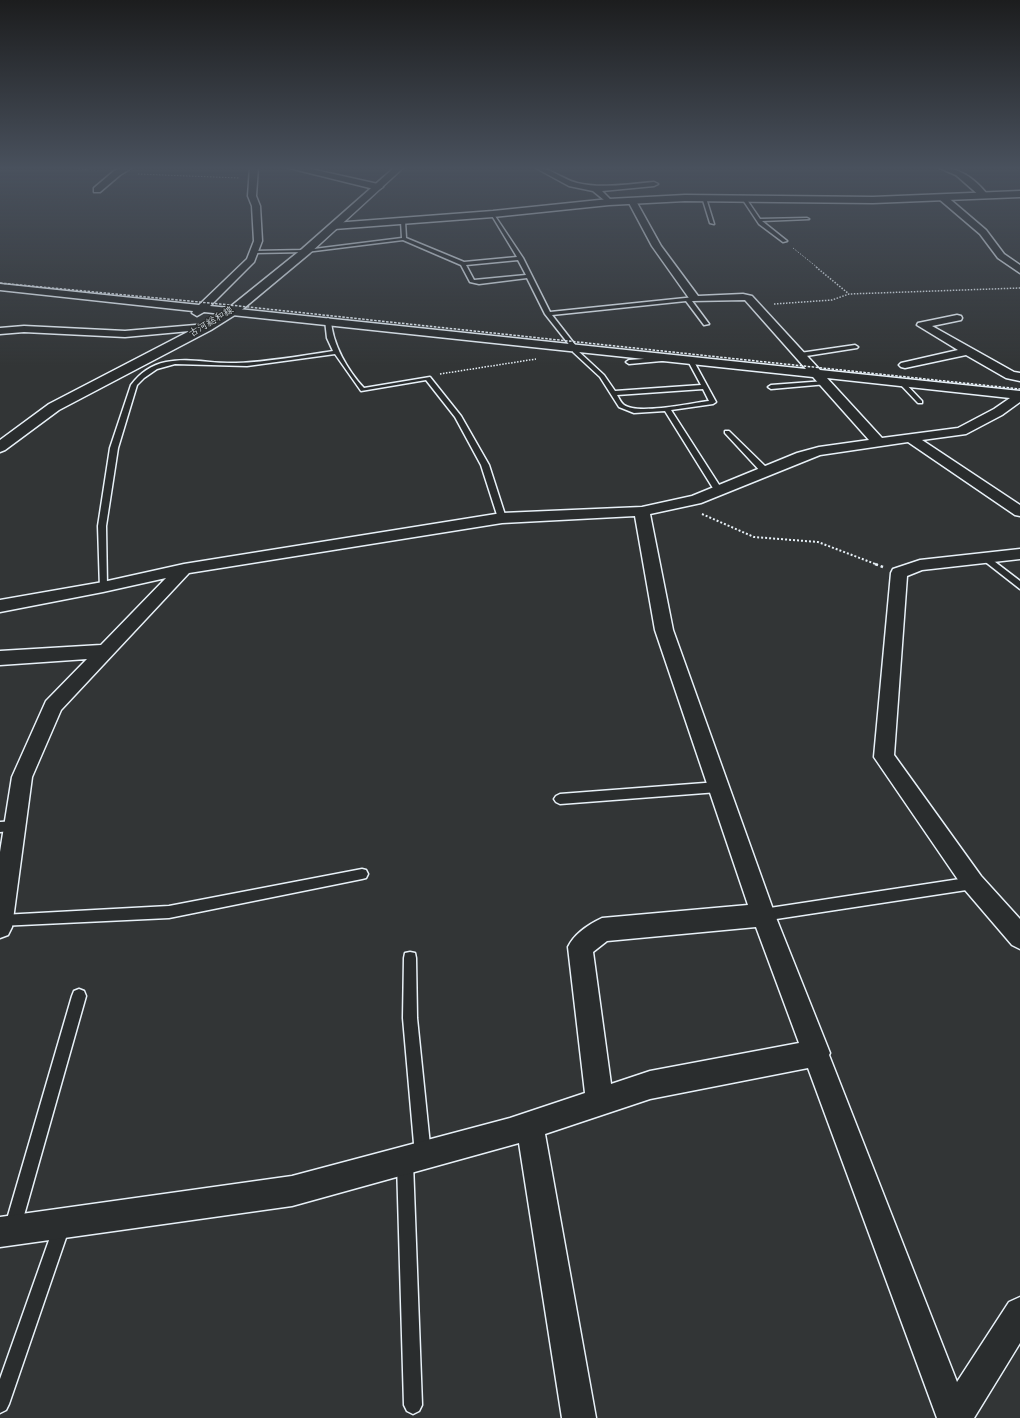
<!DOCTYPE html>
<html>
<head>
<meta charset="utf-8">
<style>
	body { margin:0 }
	canvas { display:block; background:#323536 }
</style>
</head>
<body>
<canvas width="1020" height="1418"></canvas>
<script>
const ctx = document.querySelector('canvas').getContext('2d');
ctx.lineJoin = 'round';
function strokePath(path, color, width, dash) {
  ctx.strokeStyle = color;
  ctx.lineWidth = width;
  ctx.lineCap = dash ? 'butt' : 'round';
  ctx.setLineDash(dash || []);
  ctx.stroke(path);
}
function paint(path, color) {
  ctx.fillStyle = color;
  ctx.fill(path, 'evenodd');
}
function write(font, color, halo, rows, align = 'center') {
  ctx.font = font + ' Dekko,"Klee One",sans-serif';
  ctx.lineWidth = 3;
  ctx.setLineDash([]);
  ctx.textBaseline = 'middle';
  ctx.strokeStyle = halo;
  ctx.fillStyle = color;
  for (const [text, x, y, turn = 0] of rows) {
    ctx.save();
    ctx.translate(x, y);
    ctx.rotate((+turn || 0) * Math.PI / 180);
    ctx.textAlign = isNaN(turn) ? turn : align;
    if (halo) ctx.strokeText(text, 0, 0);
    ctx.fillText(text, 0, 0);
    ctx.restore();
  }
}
const pathFar3 = new Path2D(`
	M 64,167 L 98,171
	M 138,174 L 239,178
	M 793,248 L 818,268`);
const pathFar2 = new Path2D(`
	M 816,267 L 849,294
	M 774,304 L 832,300 L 849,294 L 1020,288
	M 440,374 L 536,359`);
const pathFar1 = new Path2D(`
	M 702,514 L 754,537 L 818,542 L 878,565`);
const path = new Path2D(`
	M 875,564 L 883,567`);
const service = new Path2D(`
	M 702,197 L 706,198 L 714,224 L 710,223 Z
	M 741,197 L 745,197 L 760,219 L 807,218 L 809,219 L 762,221 L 787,241 L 783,242 L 759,224 Z
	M 493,213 L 523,258 L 550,312 L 695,297 L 698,299 L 697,300 L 692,301 L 709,324 L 704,325 L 686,301 L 552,315 L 576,346 L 573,348 L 571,347 L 545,314 L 527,278 L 479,284 L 470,282 L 461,265 L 403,240 L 306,252 L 254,253 L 252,252 L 254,251 L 306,250 L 402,238 L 401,221 L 403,220 L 405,221 L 406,238 L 464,262 L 517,257 L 491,214 ZM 518,260 L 526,275 L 474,280 L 466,265 Z
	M 328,318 L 331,320 C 332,344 348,371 364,388 L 430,377 L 461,416 L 489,465 L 506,518 L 505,520 L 499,520 L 498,518 L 481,465 L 455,417 L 426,380 L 361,391 L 335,354 L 247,366 L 175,364 L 157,369 L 144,378 L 137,385 L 118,448 L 106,526 L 107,587 L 106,589 L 100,589 L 98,526 L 110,448 L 131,385 C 140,373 151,365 166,362 C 189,357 212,364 236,363 C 268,362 301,356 333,351 L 327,338 L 325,320 Z
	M 855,345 L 858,347 L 857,348 L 800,357 L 797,355 L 800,353 Z
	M 573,350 L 577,350 L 604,375 L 615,391 L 701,385 L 687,359 L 692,358 L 716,402 L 713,404 L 671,410 L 723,491 L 722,493 L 716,493 L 665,411 L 634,413 L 619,407 L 600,377 L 573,352 ZM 703,389 L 709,401 C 691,403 638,415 624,405 C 621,403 619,398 617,395 Z
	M 670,357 L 673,359 L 672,360 L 629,364 L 626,362 L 629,360 Z
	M 825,381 L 827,382 L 827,384 L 771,389 L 768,387 L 771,385 Z
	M 899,381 L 903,381 L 922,401 L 922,403 L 918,403 L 899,383 Z
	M 725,431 L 729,431 L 768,469 L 768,473 L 762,473 L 725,433 Z
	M 986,555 L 1020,581 L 1020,589 L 983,560 L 982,558 Z
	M 718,782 L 722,784 L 723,787 L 722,790 L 718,792 L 560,804 L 556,802 L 554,799 L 556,796 L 560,794 Z
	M 16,821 L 20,822 L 22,826 L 20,830 L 0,832 L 0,822 Z
	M 362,869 L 366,870 L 368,874 L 366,878 L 362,879 L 169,918 L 0,926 L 0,916 L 2,915 L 169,906 Z
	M 973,877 L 977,879 L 979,883 L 977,887 L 973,889 L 763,921 L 759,919 L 757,915 L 759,911 L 763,909 Z
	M 410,952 L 415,953 L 416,958 L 417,1018 L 431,1155 L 428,1160 L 423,1163 L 418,1160 L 415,1155 L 403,1018 L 404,958 L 405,953 Z
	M 79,989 L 84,991 L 86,996 L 21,1226 L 19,1232 L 13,1234 L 7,1232 L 5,1226 L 72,996 L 74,991 Z
	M 405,1155 L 410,1158 L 413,1163 L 422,1405 L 419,1411 L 413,1414 L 407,1411 L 404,1405 L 397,1163 L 400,1158 Z
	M 62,1218 L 68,1220 L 70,1226 L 9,1404 L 6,1410 L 0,1413 L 0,1379 L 54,1226 L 56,1220 Z`);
const minor = new Path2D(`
	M 123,167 L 133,167 L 120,175 L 100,192 L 94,192 L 94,188 L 114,171 Z
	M 250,167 L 258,167 L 256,196 L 260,206 L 262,241 L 254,262 L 210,306 L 806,369 L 745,300 L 691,301 L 652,246 L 628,201 L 632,199 L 636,201 L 661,246 L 698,296 L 743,294 L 752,296 L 820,370 L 1020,391 L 1020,402 L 1002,415 L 966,434 L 922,440 L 1020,505 L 1020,516 L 1015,515 L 908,442 L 820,455 L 701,503 L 650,514 L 673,630 L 775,915 L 830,1053 L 829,1055 L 957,1382 L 1009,1302 L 1020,1297 L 1020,1343 L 974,1418 L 937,1418 L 808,1068 L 650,1099 L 545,1134 L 596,1418 L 562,1418 L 519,1143 L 292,1206 L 0,1247 L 0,1217 L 292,1176 L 510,1118 L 585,1093 L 568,947 C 574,934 589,924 602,918 L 748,905 L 655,630 L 635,516 L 502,523 L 189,573 L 61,710 L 32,777 L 12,927 L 8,935 L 0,938 L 0,852 L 12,777 L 46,701 L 87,659 L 0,665 L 0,651 L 101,645 L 166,578 L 103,592 L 0,612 L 0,600 L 103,582 L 184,564 L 502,513 L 642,507 L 692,496 L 797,453 L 819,447 L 869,440 L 813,377 L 204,312 L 197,316 L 192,313 L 193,311 L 0,290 L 0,284 L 199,305 L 247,259 L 254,241 L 252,206 L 248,196 ZM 827,378 L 1010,398 L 994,409 L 958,428 L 882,438 ZM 756,927 L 799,1043 L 650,1071 L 611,1084 L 593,952 L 607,941 Z
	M 534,167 C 550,167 561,179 577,183 C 602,189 628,184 654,182 L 658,184 L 654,186 L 602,191 L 613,202 L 609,204 L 593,191 L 569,186 Z
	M 937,167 C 959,167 974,178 988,195 L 981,197 L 956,175 Z
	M 939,195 L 945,195 L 986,230 L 1004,254 L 1020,265 L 1020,273 L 998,258 L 980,234 L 939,199 Z
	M 957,315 L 961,316 L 962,318 L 961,320 L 932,326 L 1014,372 L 1020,373 L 1020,381 L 1006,378 L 966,355 L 905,368 L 901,367 L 899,365 L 901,363 L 958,350 L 917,325 L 918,323 Z
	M 207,324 L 212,327 L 211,329 L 125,337 L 24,332 L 0,334 L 0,328 L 24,326 L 125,331 Z
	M 1020,549 L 1020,559 L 922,570 L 907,576 L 894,755 L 981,876 L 1020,919 L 1020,949 L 1012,945 L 965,890 L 874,757 L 891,573 L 893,569 L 920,560 Z`);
const tertiary = new Path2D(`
	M 285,167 L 302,167 L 378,184 L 383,187 L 378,190 Z
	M 1020,191 L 1020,197 L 873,203 L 685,201 L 609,205 L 493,217 L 334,229 L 329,226 L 334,223 L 493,211 L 609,199 L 685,195 L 873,197 Z`);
const secondary = new Path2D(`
	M 395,167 L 404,167 L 310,253 L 238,313 L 211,330 L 59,410 L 5,450 L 0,452 L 0,440 L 49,404 L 203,324 L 230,307 L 302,249 Z`);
const rail = new Path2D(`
	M 0,283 L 220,304 L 1020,389`);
const farStreetnames = [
	["古河総和線",212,323,-31]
];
strokePath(service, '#e8f1f8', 3);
strokePath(minor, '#e8f1f8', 3);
strokePath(tertiary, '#e8f1f8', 3);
strokePath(secondary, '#e8f1f8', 3);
strokePath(pathFar3, '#e8f1f8', 1, [1.5, 1.5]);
strokePath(pathFar2, '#e8f1f8', 1.5, [1.5, 1.5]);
strokePath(pathFar1, '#e8f1f8', 2, [2, 2]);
strokePath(path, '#e8f1f8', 2.5, [3, 3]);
paint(service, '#2a2d2e');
paint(minor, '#2a2d2e');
paint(tertiary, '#2a2d2e');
paint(secondary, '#2a2d2e');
strokePath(rail, '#e8f1f8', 1.5, [2.5, 1.5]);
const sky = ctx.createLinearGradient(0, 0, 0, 366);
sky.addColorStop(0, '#1c1d1e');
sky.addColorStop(0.46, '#49515d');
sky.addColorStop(1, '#49515d00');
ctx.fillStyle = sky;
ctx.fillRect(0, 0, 1020, 366);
write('10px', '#e8f1f8', '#2a2d2e', farStreetnames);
</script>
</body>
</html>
